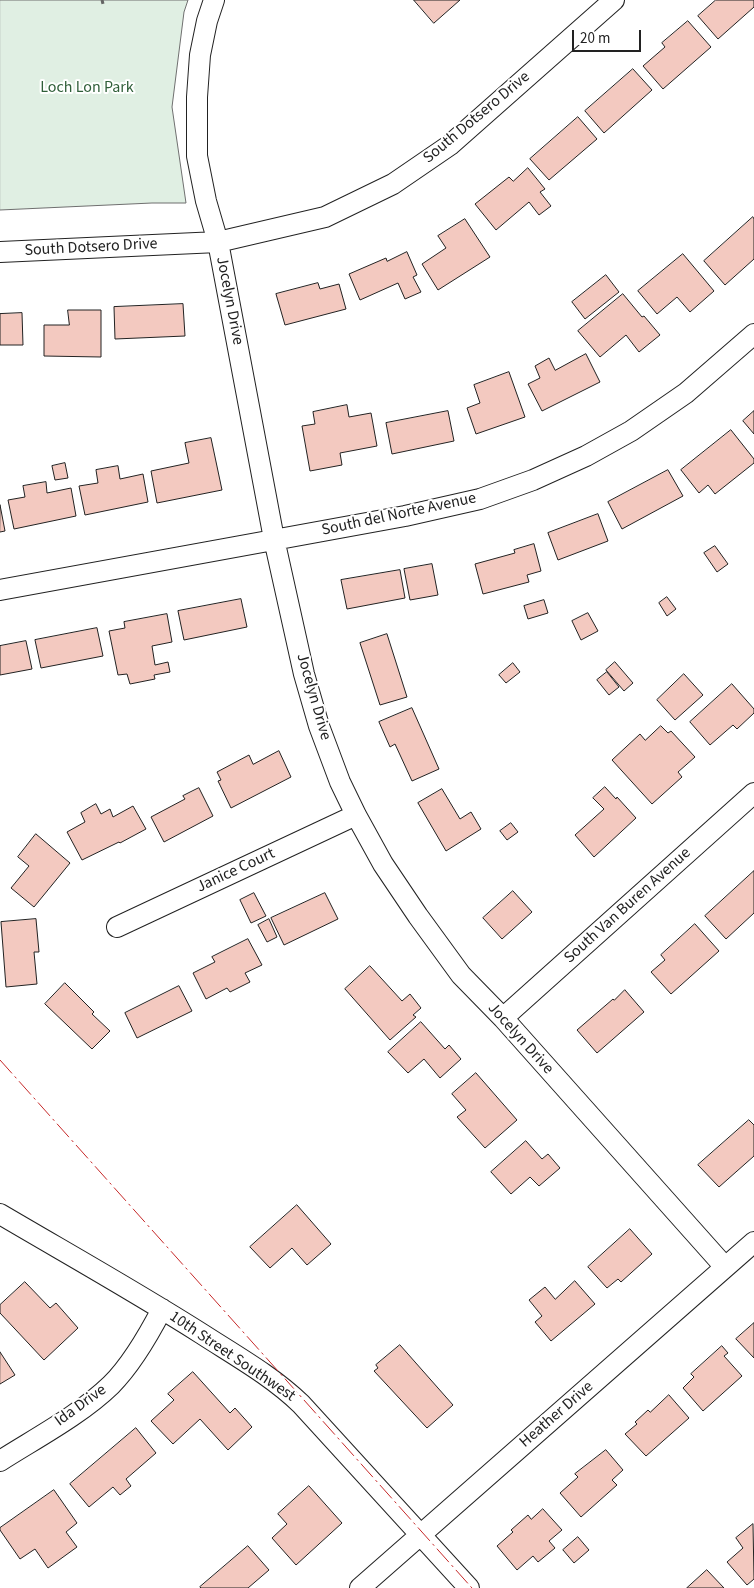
<!DOCTYPE html>
<html>
<head>
<meta charset="utf-8">
<style>
	body { margin:0 }
	#map { position:relative; width:754px; height:1588px; overflow:hidden; background:#fff; font-family:"Source Sans 3",sans-serif }
	canvas { display:block }
	.scale { position:absolute; left:572px; top:30px; width:69px; height:22px; box-sizing:border-box; border:2px solid #222; border-top:0; padding-left:6px; font-size:15px; line-height:18px; white-space:nowrap; color:#222; -webkit-text-stroke:4px #fff; paint-order:stroke }
</style>
</head>
<body>
<div id="map">
<canvas width="754" height="1588"></canvas>
<div class="scale">20 m</div>
</div>
<script>
const ctx = document.querySelector('canvas').getContext('2d');
ctx.lineJoin = 'round';
function paint(path, color) {
  ctx.fillStyle = color;
  ctx.fill(path, 'evenodd');
}
function strokePath(path, color, width, dash) {
  ctx.strokeStyle = color;
  ctx.lineWidth = width;
  ctx.lineCap = dash ? 'butt' : 'round';
  ctx.setLineDash(dash || []);
  ctx.stroke(path);
}
function write(font, color, halo, rows, align = 'center') {
  ctx.font = font + ' "Source Sans 3",sans-serif';
  ctx.lineWidth = 4;
  ctx.setLineDash([]);
  ctx.textBaseline = 'middle';
  ctx.strokeStyle = halo;
  ctx.fillStyle = color;
  for (const [text, x, y, turn = 0] of rows) {
    ctx.save();
    ctx.translate(x, y);
    ctx.rotate((+turn || 0) * Math.PI / 180);
    ctx.textAlign = isNaN(turn) ? turn : align;
    if (halo) ctx.strokeText(text, 0, 0);
    ctx.fillText(text, 0, 0);
    ctx.restore();
  }
}
const green = new Path2D(`
	M 0,0 L 188,0 L 184,12 L 172,107 L 186,203 L 152,203 L 0,210 Z`);
const building = new Path2D(`
	M 414,0 L 460,0 L 434,23 Z
	M 716,0 L 754,0 L 754,7 L 718,39 L 698,16 Z
	M 688,21 L 711,47 L 663,89 L 643,66 L 665,47 L 662,43 Z
	M 633,69 L 652,90 L 604,133 L 585,111 Z
	M 578,117 L 597,139 L 549,180 L 530,159 Z
	M 528,168 L 545,189 L 540,192 L 551,206 L 539,215 L 529,202 L 496,230 L 475,204 L 509,177 L 513,181 Z
	M 753,217 L 754,219 L 754,259 L 725,285 L 704,261 Z
	M 465,219 L 490,257 L 438,290 L 422,264 L 446,248 L 438,236 Z
	M 407,252 L 417,275 L 413,277 L 421,292 L 405,299 L 398,283 L 360,300 L 349,274 L 386,258 L 387,261 Z
	M 683,254 L 714,291 L 690,312 L 677,297 L 657,314 L 638,291 Z
	M 606,275 L 619,292 L 585,319 L 572,302 Z
	M 318,283 L 320,289 L 339,284 L 346,309 L 285,325 L 276,294 Z
	M 623,294 L 642,317 L 644,316 L 660,335 L 639,352 L 626,335 L 600,357 L 578,331 Z
	M 183,304 L 185,336 L 115,339 L 114,307 Z
	M 68,310 L 101,310 L 101,357 L 44,356 L 44,325 L 69,325 Z
	M 22,313 L 23,345 L 0,345 L 0,314 Z
	M 586,354 L 600,382 L 542,411 L 528,384 L 540,378 L 535,366 L 549,358 L 555,370 Z
	M 509,372 L 525,417 L 476,434 L 467,408 L 480,403 L 474,385 Z
	M 347,405 L 349,417 L 371,413 L 377,446 L 340,453 L 342,465 L 310,471 L 302,426 L 315,424 L 313,412 Z
	M 448,411 L 454,441 L 392,454 L 386,423 Z
	M 754,411 L 754,434 L 743,421 Z
	M 731,430 L 754,459 L 754,463 L 715,494 L 708,485 L 699,493 L 681,470 Z
	M 211,438 L 222,490 L 157,503 L 151,471 L 189,463 L 185,443 Z
	M 65,463 L 68,478 L 55,480 L 52,466 Z
	M 118,466 L 120,479 L 143,474 L 148,502 L 85,515 L 79,486 L 98,483 L 96,470 Z
	M 668,470 L 683,496 L 622,529 L 608,502 Z
	M 46,482 L 47,493 L 71,488 L 76,516 L 14,529 L 8,500 L 25,497 L 23,486 Z
	M 0,505 L 5,531 L 0,532 Z
	M 598,514 L 608,541 L 558,560 L 548,533 Z
	M 534,544 L 541,571 L 527,575 L 529,582 L 483,594 L 475,564 L 515,553 L 514,550 Z
	M 715,546 L 728,564 L 717,572 L 704,553 Z
	M 432,564 L 438,595 L 410,600 L 404,569 Z
	M 400,570 L 405,598 L 347,609 L 341,580 Z
	M 667,597 L 676,609 L 667,616 L 659,603 Z
	M 241,599 L 247,627 L 184,640 L 178,611 Z
	M 544,600 L 548,613 L 528,619 L 524,606 Z
	M 588,613 L 598,631 L 581,640 L 572,621 Z
	M 167,614 L 172,642 L 152,646 L 155,665 L 168,662 L 170,672 L 154,675 L 155,679 L 130,684 L 127,674 L 118,675 L 109,631 L 125,628 L 124,622 Z
	M 97,628 L 103,656 L 41,668 L 35,640 Z
	M 387,634 L 407,697 L 380,705 L 360,643 Z
	M 26,641 L 32,669 L 0,675 L 0,646 Z
	M 615,662 L 633,683 L 624,691 L 606,670 Z
	M 513,663 L 520,672 L 506,683 L 499,675 Z
	M 607,672 L 619,687 L 609,695 L 597,680 Z
	M 684,674 L 703,695 L 675,720 L 657,700 Z
	M 732,684 L 754,709 L 754,713 L 737,729 L 733,725 L 710,745 L 690,722 Z
	M 412,708 L 439,769 L 412,781 L 395,744 L 390,747 L 379,722 Z
	M 661,726 L 668,733 L 671,731 L 695,757 L 678,772 L 682,777 L 652,804 L 612,760 L 640,734 L 645,740 Z
	M 279,751 L 291,777 L 231,808 L 218,781 L 221,780 L 217,772 L 249,755 L 253,764 Z
	M 605,787 L 616,799 L 617,797 L 636,818 L 594,857 L 575,835 L 604,809 L 593,798 Z
	M 199,788 L 213,816 L 164,842 L 151,817 L 185,799 L 183,796 Z
	M 442,789 L 460,819 L 471,812 L 481,829 L 446,851 L 418,803 Z
	M 96,804 L 101,814 L 110,809 L 113,817 L 133,806 L 146,829 L 120,843 L 119,842 L 82,860 L 67,832 L 85,822 L 81,813 Z
	M 511,823 L 518,832 L 507,840 L 500,831 Z
	M 36,834 L 70,863 L 34,907 L 11,888 L 29,866 L 18,857 Z
	M 754,871 L 754,913 L 726,939 L 705,916 Z
	M 513,891 L 532,912 L 502,939 L 483,918 Z
	M 254,893 L 266,916 L 251,923 L 240,900 Z
	M 325,893 L 338,919 L 284,945 L 271,918 Z
	M 36,919 L 39,952 L 34,952 L 37,984 L 6,987 L 1,922 Z
	M 269,919 L 277,937 L 267,942 L 258,925 Z
	M 695,924 L 719,951 L 671,994 L 651,972 L 665,960 L 661,955 Z
	M 248,939 L 262,965 L 245,973 L 250,982 L 230,992 L 227,988 L 206,999 L 193,973 L 215,962 L 212,957 Z
	M 370,966 L 402,1001 L 410,994 L 421,1008 L 413,1015 L 416,1017 L 390,1040 L 345,989 Z
	M 65,983 L 94,1012 L 92,1014 L 110,1031 L 92,1049 L 45,1004 Z
	M 179,986 L 192,1011 L 137,1038 L 125,1013 Z
	M 625,990 L 644,1012 L 597,1053 L 577,1030 L 613,999 L 614,1000 Z
	M 421,1022 L 445,1049 L 449,1045 L 461,1059 L 440,1078 L 424,1059 L 408,1073 L 388,1052 Z
	M 476,1073 L 517,1120 L 485,1148 L 457,1117 L 466,1110 L 452,1094 Z
	M 749,1120 L 754,1125 L 754,1156 L 719,1187 L 698,1165 Z
	M 526,1141 L 542,1159 L 548,1154 L 560,1168 L 539,1186 L 530,1177 L 511,1194 L 491,1172 Z
	M 297,1205 L 331,1244 L 307,1265 L 292,1248 L 270,1268 L 250,1247 Z
	M 630,1229 L 652,1254 L 621,1282 L 618,1279 L 607,1288 L 588,1267 Z
	M 575,1281 L 595,1304 L 551,1341 L 535,1322 L 542,1316 L 529,1300 L 545,1287 L 555,1299 Z
	M 25,1282 L 50,1308 L 56,1303 L 78,1328 L 44,1360 L 0,1313 L 0,1305 Z
	M 754,1323 L 754,1358 L 736,1339 Z
	M 400,1345 L 453,1405 L 427,1428 L 374,1371 L 378,1368 L 376,1365 Z
	M 722,1346 L 728,1353 L 724,1356 L 742,1376 L 703,1411 L 683,1388 L 694,1377 L 691,1374 Z
	M 0,1352 L 15,1375 L 0,1384 Z
	M 193,1372 L 230,1413 L 235,1408 L 252,1427 L 228,1450 L 200,1419 L 173,1444 L 151,1421 L 174,1400 L 168,1394 Z
	M 669,1395 L 689,1418 L 646,1456 L 625,1434 L 637,1424 L 635,1422 L 648,1410 L 650,1412 Z
	M 136,1428 L 156,1453 L 126,1479 L 131,1486 L 120,1495 L 113,1487 L 89,1507 L 70,1484 Z
	M 606,1450 L 623,1470 L 612,1480 L 617,1485 L 581,1517 L 560,1493 L 578,1477 L 575,1474 Z
	M 309,1486 L 342,1523 L 296,1565 L 272,1538 L 287,1524 L 278,1514 Z
	M 54,1490 L 77,1523 L 66,1532 L 77,1547 L 48,1568 L 35,1549 L 20,1559 L 0,1530 L 0,1528 Z
	M 543,1509 L 562,1530 L 549,1541 L 555,1548 L 538,1562 L 533,1556 L 517,1570 L 497,1546 L 513,1532 L 511,1530 L 528,1515 L 531,1519 Z
	M 753,1524 L 754,1579 L 747,1585 L 727,1562 L 743,1548 L 736,1538 Z
	M 578,1537 L 589,1550 L 574,1563 L 563,1550 Z
	M 248,1546 L 269,1570 L 248,1588 L 201,1588 L 200,1587 Z
	M 707,1570 L 724,1588 L 687,1588 Z`);
const path = new Path2D(`
	M 102,0 L 103,4`);
const minor = new Path2D(`
	M 214,0 L 207,21 L 200,55 L 197,97 L 197,156 L 206,201 L 218,242 L 274,539 L 304,674 L 319,726 L 340,782 L 356,815 L 383,864 L 418,916 L 461,975 L 503,1018 L 725,1267
	M 0,252 L 218,242 L 325,217 L 393,184 L 450,145 L 614,0
	M 0,590 L 405,516 L 480,499 L 533,480 L 586,456 L 631,431 L 686,393 L 754,334
	M 117,927 L 356,815
	M 503,1018 L 754,793
	M 0,1214 C 68,1254 136,1292 202,1334 C 236,1356 272,1376 301,1404 L 469,1588
	M 0,1461 C 36,1438 80,1415 111,1385 C 132,1364 148,1336 162,1309
	M 360,1588 L 754,1242`);
const power = new Path2D(`
	M 0,1060 L 472,1588`);
const parkNames = [
	["Loch Lon Park",87,88]
];
const streetNames = [
	["South Dotsero Drive",477,118,-40],
	["South Dotsero Drive",91,248,-3],
	["Jocelyn Drive",229,301,79],
	["South del Norte Avenue",399,515,-12],
	["Jocelyn Drive",313,697,74],
	["Janice Court",236,871,-25],
	["South Van Buren Avenue",628,906,-42],
	["Jocelyn Drive",520,1039,48],
	["10th Street Southwest",232,1357,34],
	["Ida Drive",81,1406,-36],
	["Heather Drive",557,1415,-41]
];
paint(green, '#e0efe3');
strokePath(green, '#6f6f6f', 1);
paint(building, '#f3c9c0');
strokePath(building, '#222', 1);
strokePath(minor, '#222', 22);
strokePath(path, '#646464', 3, [4, 2.5]);
strokePath(minor, '#fff', 20);
strokePath(power, '#c62828', 1, [18, 4, 2.5, 4]);
write('16px', '#2f5e38', '#fff', parkNames);
write('16px', '#222', '#fff', streetNames);
</script>
</body>
</html>
